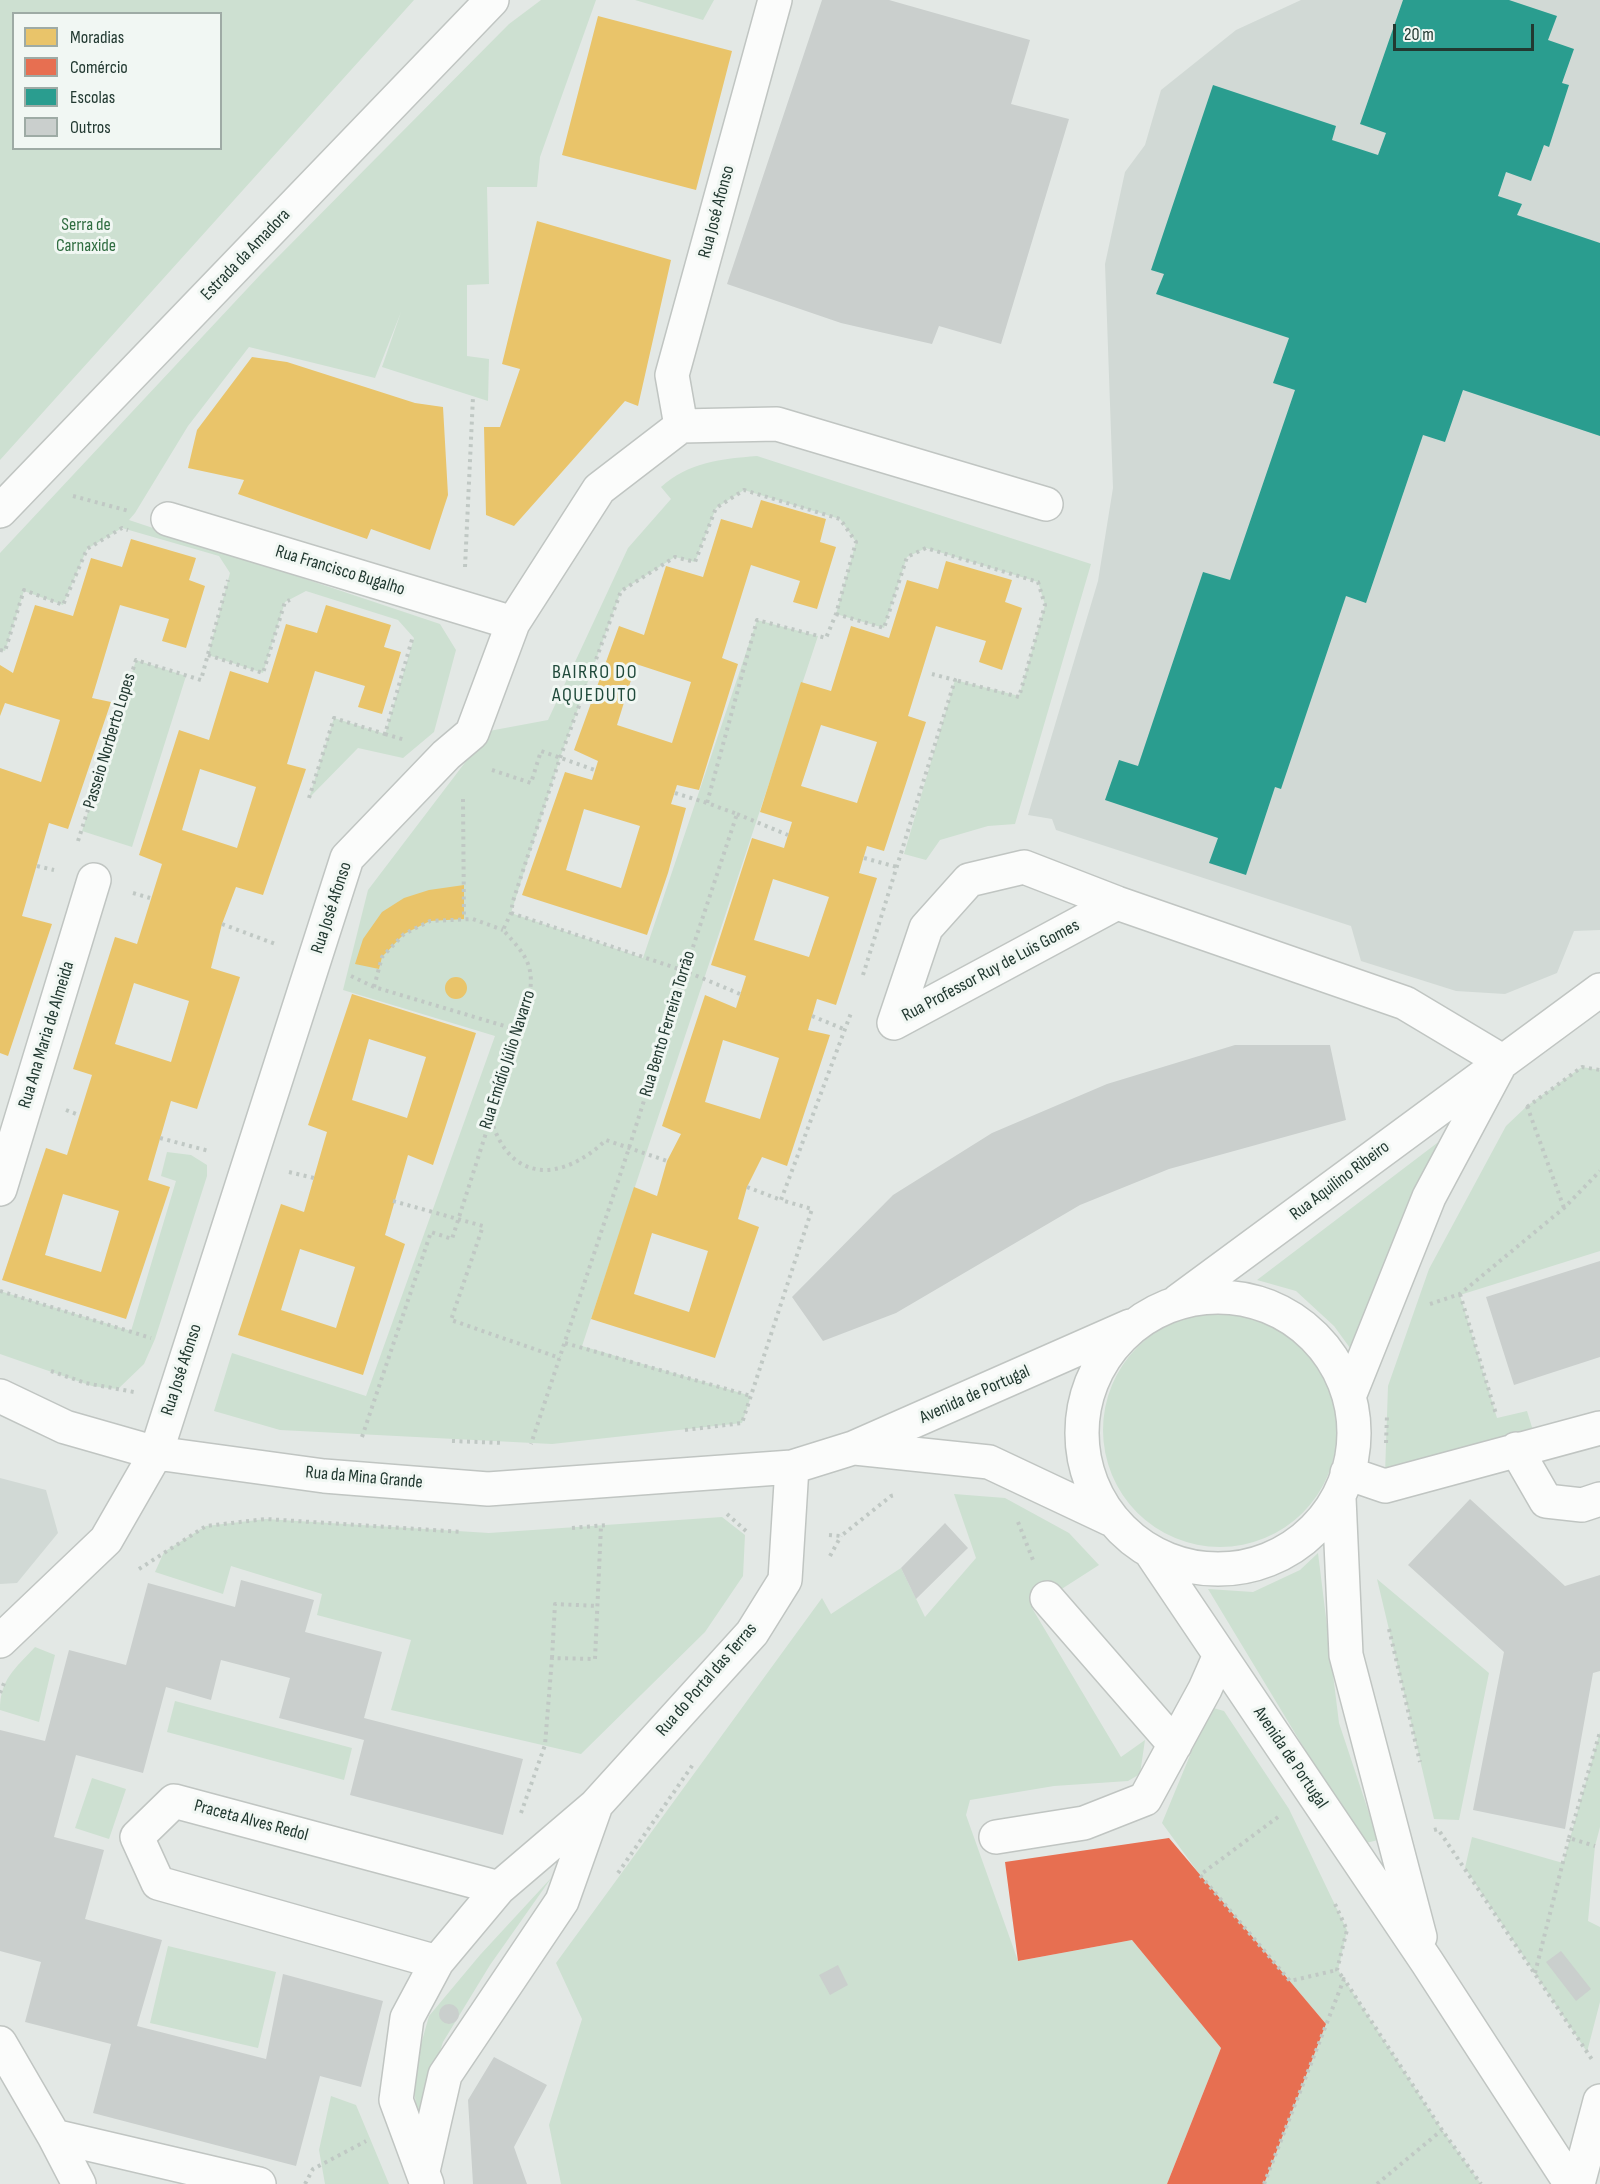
<!DOCTYPE html>
<html>
<head>
<meta charset="utf-8">
<style>
	body { margin:0 }
	#map { position:relative; width:1600px; height:2184px; overflow:hidden; background:#e3e8e5; font-family:"Sofia Sans Condensed",sans-serif }
	canvas { display:block }
	.legend { position:absolute; left:12px; top:12px; width:210px; height:138px; box-sizing:border-box; background:#f1f7f3; border:2px solid #9eaba5; margin:0; padding:8px 10px; list-style:none; font-size:18px; color:#223931 }
	.legend li { display:flex; align-items:center; gap:12px; height:30px }
	.legend b { width:30px; border:2px solid #9eaba5 }
	.scale { position:absolute; left:1393px; top:24px; width:141px; height:27px; box-sizing:border-box; border:3px solid #223931; border-top:0; padding-left:8px; font-size:18px; line-height:21px; white-space:nowrap; color:#223931; -webkit-text-stroke:4px #f1f7f3; paint-order:stroke }
</style>
</head>
<body>
<div id="map">
<canvas width="1600" height="2184"></canvas>
<ul class="legend">
<li><b style="height:16px;background:#e9c46a"></b>Moradias</li>
<li><b style="height:16px;background:#e76f51"></b>Comércio</li>
<li><b style="height:16px;background:#2a9d8f"></b>Escolas</li>
<li><b style="height:16px;background:#cacfcd"></b>Outros</li>
</ul>
<div class="scale">20 m</div>
</div>
<script>
const ctx = document.querySelector('canvas').getContext('2d');
ctx.lineJoin = 'round';
function paint(path, color) {
  ctx.fillStyle = color;
  ctx.fill(path, 'evenodd');
}
function strokePath(path, color, width, dash) {
  ctx.strokeStyle = color;
  ctx.lineWidth = width;
  ctx.lineCap = dash ? 'butt' : 'round';
  ctx.setLineDash(dash || []);
  ctx.stroke(path);
}
function write(font, color, halo, rows, align = 'center') {
  ctx.font = font + ' "Sofia Sans Condensed",sans-serif';
  ctx.lineWidth = 6;
  ctx.setLineDash([]);
  ctx.textBaseline = 'middle';
  ctx.strokeStyle = halo;
  ctx.fillStyle = color;
  for (const [text, x, y, turn = 0] of rows) {
    ctx.save();
    ctx.translate(x, y);
    ctx.rotate((+turn || 0) * Math.PI / 180);
    ctx.textAlign = isNaN(turn) ? turn : align;
    if (halo) ctx.strokeText(text, 0, 0);
    ctx.fillText(text, 0, 0);
    ctx.restore();
  }
}
const built = new Path2D(`
	M 1301,0 L 1600,0 L 1600,930 L 1574,931 L 1557,973 L 1505,994 L 1456,991 L 1361,961 L 1351,926 L 1056,830 L 1052,819 L 1028,815 L 1098,581 L 1113,488 L 1105,264 L 1125,172 L 1145,145 L 1161,90 L 1236,30 Z
	M 0,1478 L 46,1490 L 58,1533 L 17,1583 L 0,1584 Z`);
const green = new Path2D(`
	M 0,0 L 414,0 L 0,460 ZM 14,14 L 220,14 L 220,148 L 14,148 Z
	M 541,0 L 596,0 L 540,157 L 537,187 L 487,187 L 489,284 L 467,285 L 467,356 L 489,359 L 488,401 L 382,367 L 401,312 L 375,378 L 249,347 L 188,426 L 135,513 L 129,520 L 440,624 L 456,650 L 434,732 L 403,758 L 358,748 L 309,798 L 334,718 L 385,734 L 414,638 L 398,620 L 306,591 L 285,602 L 263,673 L 208,655 L 230,573 L 219,556 L 122,528 L 87,549 L 63,605 L 24,591 L 5,651 L 0,650 L 0,553 L 261,274 L 509,24 Z
	M 635,0 L 714,0 L 703,20 Z
	M 757,456 L 1091,564 L 1015,824 L 988,826 L 940,840 L 926,860 L 904,854 L 955,680 L 1019,696 L 1045,605 L 1038,582 L 926,548 L 907,557 L 884,628 L 836,614 L 856,542 L 840,519 L 744,490 L 716,508 L 695,562 L 675,557 L 621,591 L 560,758 L 511,913 L 643,958 L 757,620 L 818,636 L 582,1346 L 751,1396 L 742,1423 L 552,1444 L 280,1430 L 214,1411 L 232,1353 L 366,1396 L 495,1036 L 343,990 L 368,890 L 489,731 L 548,720 L 628,548 L 671,499 L 661,487 C 689,462 721,459 757,456 Z
	M 136,660 L 186,676 L 132,847 L 82,831 Z
	M 1582,1067 L 1600,1070 L 1600,1251 L 1460,1295 L 1497,1418 L 1527,1411 L 1535,1437 L 1385,1474 L 1388,1386 L 1429,1269 L 1506,1126 L 1527,1106 Z
	M 1445,1137 L 1350,1348 L 1334,1326 L 1296,1291 L 1257,1280 Z
	M 167,1152 L 191,1155 L 207,1165 L 207,1176 L 155,1339 L 144,1364 L 118,1389 L 92,1386 L 0,1354 L 0,1291 L 131,1331 L 176,1181 L 161,1176 Z
	M1103 1430a117 117 0 1 1 234 0a117 117 0 1 1-234 0Z
	M 954,1494 L 1005,1498 L 1069,1533 L 1099,1565 L 1032,1608 L 1121,1757 L 1145,1740 L 1140,1774 L 1128,1781 L 1054,1786 L 970,1800 L 966,1815 L 1018,1961 L 1132,1940 L 1221,2048 L 1167,2184 L 561,2184 L 549,2125 L 582,2019 L 556,1963 L 822,1598 L 831,1614 L 901,1568 L 925,1617 L 976,1558 Z
	M 722,1517 L 745,1535 L 743,1576 L 705,1632 L 581,1754 L 391,1710 L 411,1640 L 317,1615 L 322,1594 L 231,1566 L 223,1594 L 155,1572 L 164,1552 L 206,1526 L 266,1519 L 489,1533 Z
	M 1318,1553 L 1339,1723 L 1378,1840 L 1362,1844 L 1208,1589 L 1253,1592 L 1300,1570 Z
	M 1377,1579 L 1489,1673 L 1459,1820 L 1434,1819 Z
	M 35,1647 L 55,1655 L 39,1722 L 0,1710 C 0,1679 15,1669 35,1647 Z
	M 175,1701 L 352,1748 L 344,1780 L 167,1732 Z
	M 1210,1707 L 1224,1711 L 1289,1809 L 1347,1930 L 1338,1970 L 1442,2130 L 1481,2184 L 1264,2184 L 1326,2024 L 1200,1875 L 1162,1823 Z
	M 1600,1732 L 1600,1827 L 1595,1846 L 1588,1921 L 1600,1927 L 1600,2002 L 1587,2052 L 1465,1868 L 1472,1837 L 1563,1863 Z
	M 92,1778 L 126,1789 L 109,1839 L 75,1828 Z
	M 552,1877 L 490,1965 L 443,2042 L 418,2118 L 412,2076 L 429,2016 L 480,1955 Z
	M 168,1946 L 276,1972 L 258,2048 L 150,2023 Z
	M 331,2096 L 356,2105 L 389,2184 L 325,2184 L 319,2150 Z`);
const homes = new Path2D(`
	M 598,16 L 732,51 L 696,190 L 562,155 Z
	M 537,221 L 671,260 L 638,406 L 625,401 L 514,526 L 486,515 L 484,427 L 500,427 L 520,369 L 502,364 Z
	M 252,357 L 287,362 L 415,403 L 443,407 L 448,495 L 430,550 L 371,529 L 367,539 L 238,494 L 244,480 L 188,468 L 197,430 Z
	M 761,500 L 826,519 L 820,542 L 836,547 L 817,609 L 793,602 L 800,581 L 751,565 L 722,658 L 738,664 L 699,790 L 677,785 L 671,804 L 686,808 L 668,873 L 647,935 L 522,895 L 565,772 L 592,780 L 598,761 L 574,750 L 619,626 L 644,635 L 666,566 L 703,577 L 721,519 L 752,528 ZM 636,664 L 691,682 L 672,743 L 617,725 ZM 584,809 L 640,826 L 621,888 L 566,870 Z
	M 131,539 L 196,558 L 189,580 L 205,586 L 186,648 L 162,641 L 169,619 L 120,605 L 92,698 L 111,702 L 68,829 L 49,823 L 22,916 L 52,924 L 8,1056 L 0,1053 L 0,768 L 41,782 L 60,720 L 5,703 L 0,716 L 0,665 L 13,673 L 35,605 L 73,616 L 91,558 L 122,567 Z
	M 946,561 L 1012,580 L 1005,602 L 1022,608 L 1002,670 L 979,662 L 986,641 L 936,626 L 908,716 L 926,722 L 884,851 L 867,846 L 859,873 L 877,878 L 836,1005 L 817,999 L 808,1030 L 830,1035 L 787,1166 L 762,1157 L 747,1187 L 738,1219 L 759,1227 L 715,1358 L 591,1319 L 634,1187 L 657,1196 L 667,1161 L 681,1134 L 662,1126 L 705,995 L 736,1008 L 746,976 L 711,965 L 752,838 L 784,848 L 792,822 L 760,812 L 801,682 L 831,691 L 851,626 L 889,638 L 907,580 L 938,589 ZM 821,725 L 877,742 L 857,803 L 801,786 ZM 773,879 L 829,897 L 809,957 L 754,940 ZM 723,1040 L 779,1058 L 760,1119 L 705,1102 ZM 652,1233 L 708,1251 L 689,1312 L 634,1294 Z
	M 326,605 L 391,625 L 384,647 L 401,652 L 382,714 L 358,707 L 365,686 L 315,671 L 287,764 L 306,769 L 263,895 L 236,887 L 222,924 L 211,968 L 240,977 L 197,1109 L 171,1101 L 148,1180 L 170,1187 L 126,1319 L 2,1280 L 46,1148 L 67,1155 L 92,1075 L 73,1069 L 115,937 L 137,944 L 162,864 L 139,855 L 179,730 L 209,740 L 230,671 L 268,683 L 286,624 L 317,633 ZM 200,769 L 256,787 L 237,848 L 182,830 ZM 134,983 L 189,1001 L 171,1062 L 115,1044 ZM 63,1194 L 119,1211 L 101,1272 L 45,1255 Z
	M 464,885 L 464,919 L 430,921 L 404,934 L 382,957 L 379,969 L 355,964 L 363,939 L 382,912 L 404,898 L 429,890 Z
	M445 988a11 11 0 1 1 22 0a11 11 0 1 1-22 0Z
	M 352,994 L 476,1033 L 433,1165 L 408,1155 L 385,1235 L 405,1244 L 363,1375 L 238,1335 L 281,1204 L 304,1212 L 327,1132 L 308,1125 ZM 369,1039 L 426,1057 L 407,1118 L 352,1100 ZM 300,1249 L 355,1267 L 336,1328 L 281,1310 Z`);
const shops = new Path2D(`
	M 1169,1838 L 1326,2024 L 1264,2184 L 1167,2184 L 1221,2048 L 1132,1940 L 1018,1961 L 1005,1862 Z`);
const schools = new Path2D(`
	M 1403,0 L 1509,0 L 1557,16 L 1548,40 L 1574,49 L 1562,83 L 1569,85 L 1549,147 L 1544,145 L 1531,181 L 1506,172 L 1498,196 L 1522,204 L 1517,215 L 1600,243 L 1600,436 L 1463,390 L 1445,442 L 1423,435 L 1366,603 L 1346,596 L 1281,789 L 1275,787 L 1246,875 L 1209,863 L 1218,838 L 1105,800 L 1119,760 L 1138,766 L 1203,572 L 1230,580 L 1295,390 L 1273,383 L 1289,338 L 1156,294 L 1164,274 L 1151,270 L 1213,85 L 1336,126 L 1332,140 L 1378,155 L 1386,133 L 1360,124 Z`);
const building = new Path2D(`
	M 822,0 L 889,0 L 1030,40 L 1011,104 L 1069,119 L 1001,344 L 939,326 L 932,344 L 841,323 L 727,284 Z
	M 1235,1045 L 1330,1045 L 1346,1120 L 1169,1169 L 1080,1205 L 896,1313 L 823,1341 L 792,1297 L 893,1195 L 992,1133 L 1107,1084 Z
	M 1600,1261 L 1600,1357 L 1514,1385 L 1486,1297 Z
	M 1470,1499 L 1565,1586 L 1600,1575 L 1600,1671 L 1593,1673 L 1565,1829 L 1473,1810 L 1504,1652 L 1408,1565 Z
	M 945,1523 L 968,1548 L 916,1599 L 901,1568 Z
	M 241,1580 L 314,1600 L 305,1632 L 382,1652 L 364,1718 L 523,1759 L 503,1835 L 350,1795 L 364,1740 L 279,1718 L 290,1678 L 221,1660 L 211,1700 L 166,1687 L 143,1773 L 76,1755 L 54,1837 L 104,1850 L 85,1919 L 162,1940 L 137,2026 L 266,2059 L 283,1974 L 383,2001 L 361,2087 L 320,2076 L 296,2166 L 93,2113 L 111,2044 L 25,2022 L 41,1962 L 0,1951 L 0,1730 L 45,1741 L 69,1650 L 126,1665 L 148,1583 L 235,1607 Z
	M 1561,1951 L 1591,1989 L 1576,2001 L 1546,1962 Z
	M 838,1965 L 848,1985 L 830,1995 L 819,1975 Z
	M439 2014a10 10 0 1 1 20 0a10 10 0 1 1-20 0Z
	M 494,2057 L 547,2085 L 514,2147 L 527,2184 L 473,2184 L 468,2100 Z`);
const path = new Path2D(`
	M 73,496 L 129,511
	M 465,567 L 473,397
	M 836,614 L 884,628 L 907,557 L 926,548 L 1038,582 L 1045,605 L 1019,697 L 955,680
	M 0,650 L 5,651 L 24,590 L 63,605 L 87,549 L 122,528 L 128,530
	M 208,655 L 263,673 L 285,602 L 290,600
	M 385,734 L 405,740
	M 492,770 L 531,783 L 541,751 L 595,770
	M 675,793 L 707,803
	M 309,798 L 334,718 L 385,734 L 413,636
	M 463,799 L 464,919
	M 737,814 L 788,835
	M 78,841 L 136,660 L 201,680 L 228,580
	M 864,858 L 897,867
	M 37,866 L 54,870
	M 133,893 L 150,898
	M 511,913 L 685,971 L 740,994
	M 222,924 L 278,945
	M 863,975 L 955,680 L 932,674
	M 351,976 L 374,987 L 518,1030
	M 374,987 L 382,957 L 404,934 L 430,921 L 473,919 L 503,930
	M 812,1016 L 846,1030
	M 1527,1106 L 1564,1208
	M 1527,1107 L 1582,1067 L 1600,1070
	M 66,1110 L 79,1115
	M 491,1119 C 510,1184 562,1182 606,1140 L 667,1161
	M 160,1138 L 209,1151
	M 289,1172 L 314,1178
	M 747,1187 L 781,1200
	M 393,1201 L 483,1226 L 451,1320 L 560,1358
	M 0,1291 L 151,1338
	M 1460,1294 L 1496,1414
	M 1430,1304 L 1460,1294 L 1564,1208 L 1600,1171
	M 565,1343 L 751,1396
	M 51,1371 L 85,1383 L 134,1392
	M 685,1430 L 742,1423 L 812,1209 L 781,1200 L 851,1013
	M 362,1437 L 431,1232 L 452,1239 L 528,1002 C 536,967 527,956 503,930 L 511,913 L 513,901 L 560,758 L 621,591 L 675,557 L 695,562 L 716,508 L 744,490 L 840,519 L 856,542 L 836,614 L 826,638 L 757,620 L 707,803 L 737,814 L 685,971 L 629,1148 L 531,1444
	M 452,1441 L 504,1443
	M 1386,1443 L 1387,1415
	M 727,1514 L 746,1531
	M 1018,1522 L 1033,1560
	M 572,1528 L 607,1525
	M 829,1535 L 841,1536 L 891,1496 L 895,1495
	M 830,1556 L 841,1536
	M 139,1569 L 206,1526 L 266,1519 L 463,1532
	M 1389,1629 L 1420,1762
	M 552,1658 L 555,1604 L 598,1606
	M 0,1693 L 5,1681
	M 521,1813 L 545,1745 L 552,1658 L 595,1659 L 601,1526
	M 1278,1817 L 1200,1875 L 1290,1981 L 1337,1970
	M 1434,1830 L 1438,1829 L 1593,2061
	M 1569,1838 L 1600,1732
	M 618,1873 L 694,1763
	M 1335,1904 L 1347,1930 L 1337,1970 L 1344,1979
	M 1535,1973 L 1569,1838 L 1595,1846
	M 305,2184 L 313,2169 L 366,2141
	M 1264,2184 L 1344,1979 L 1442,2130 L 1481,2184
	M 1377,2184 L 1442,2130`);
const minor = new Path2D(`
	M 681,426 L 672,375 L 775,0
	M 0,511 L 492,0
	M 168,519 L 513,623
	M 1117,903 L 894,1023 L 926,928 L 969,880 L 1024,867 L 1117,903 L 1405,1003 L 1502,1061
	M 0,1189 L 94,880
	M1082 1433a136 136 0 1 1 272 0a136 136 0 1 1-272 0Z
	M 1178,1301 L 1600,990
	M 1350,1394 L 1429,1197 L 1498,1068
	M 0,1396 L 65,1427 L 156,1453 L 324,1476 L 488,1489 L 792,1467 L 853,1448 L 1130,1326
	M 855,1448 L 989,1462 L 1110,1519
	M 1516,1449 L 1546,1501 L 1582,1505 L 1600,1499
	M 1347,1473 L 1385,1486 L 1600,1428
	M 1339,1498 L 1346,1655 L 1420,1937
	M 1152,1554 L 1427,1962 L 1571,2184
	M 1047,1598 L 1175,1745
	M 0,1641 L 106,1540 L 156,1453 L 347,858 L 446,755 L 472,733 L 513,623 L 599,489 L 681,426 L 777,424 L 1046,504
	M 996,1837 L 1084,1823 L 1145,1799 L 1205,1689 L 1220,1655
	M 437,1962 L 158,1883 L 137,1837 L 174,1801 L 499,1888
	M 0,2043 L 54,2136 L 79,2184
	M 54,2136 L 259,2184
	M 423,2171 L 445,2075 L 562,1901 L 595,1808
	M 427,2184 L 396,2100 L 407,2018 L 437,1962 L 499,1888 L 595,1806 L 752,1633 L 785,1580 L 792,1467
	M 1578,2184 L 1600,2101`);
const streetNames = [
	["Rua José Afonso",717,212,-75],
	["Estrada da Amadora",246,255,-46],
	["Rua Francisco Bugalho",340,571,17],
	["Passeio Norberto Lopes",110,741,-73],
	["Rua José Afonso",332,908,-72],
	["Rua Professor Ruy de Luis Gomes",991,971,-28],
	["Rua Bento Ferreira Torrão",668,1024,-73],
	["Rua Ana Maria de Almeida",47,1035,-73],
	["Rua Emídio Júlio Navarro",508,1060,-72],
	["Rua Aquilino Ribeiro",1340,1181,-37],
	["Rua José Afonso",182,1370,-72],
	["Avenida de Portugal",975,1395,-24],
	["Rua da Mina Grande",364,1478,5],
	["Rua do Portal das Terras",707,1680,-49],
	["Avenida de Portugal",1290,1758,56],
	["Praceta Alves Redol",251,1821,15]
];
const parkNames = [
	["Serra de",86,225],
	["Carnaxide",86,246]
];
const neighbourhoodNames = [
	["BAIRRO DO",595,673],
	["AQUEDUTO",595,696]
];
paint(built, '#d1d9d5');
paint(green, '#cde0d1');
paint(homes, '#e9c46a');
paint(shops, '#e76f51');
paint(schools, '#2a9d8f');
paint(building, '#cacfcd');
strokePath(minor, '#c0c5c2', 36);
strokePath(path, '#c0c8c4', 4, [3, 4.5]);
strokePath(minor, '#fbfcfb', 33);
write('18px', '#223931', '#f1f7f3', streetNames);
write('18px', '#306d41', '#f1f7f3', parkNames);
ctx.letterSpacing = '1.5px';
write('20px', '#204a3b', '#f1f7f3', neighbourhoodNames);
ctx.letterSpacing = '0px';
</script>
</body>
</html>
